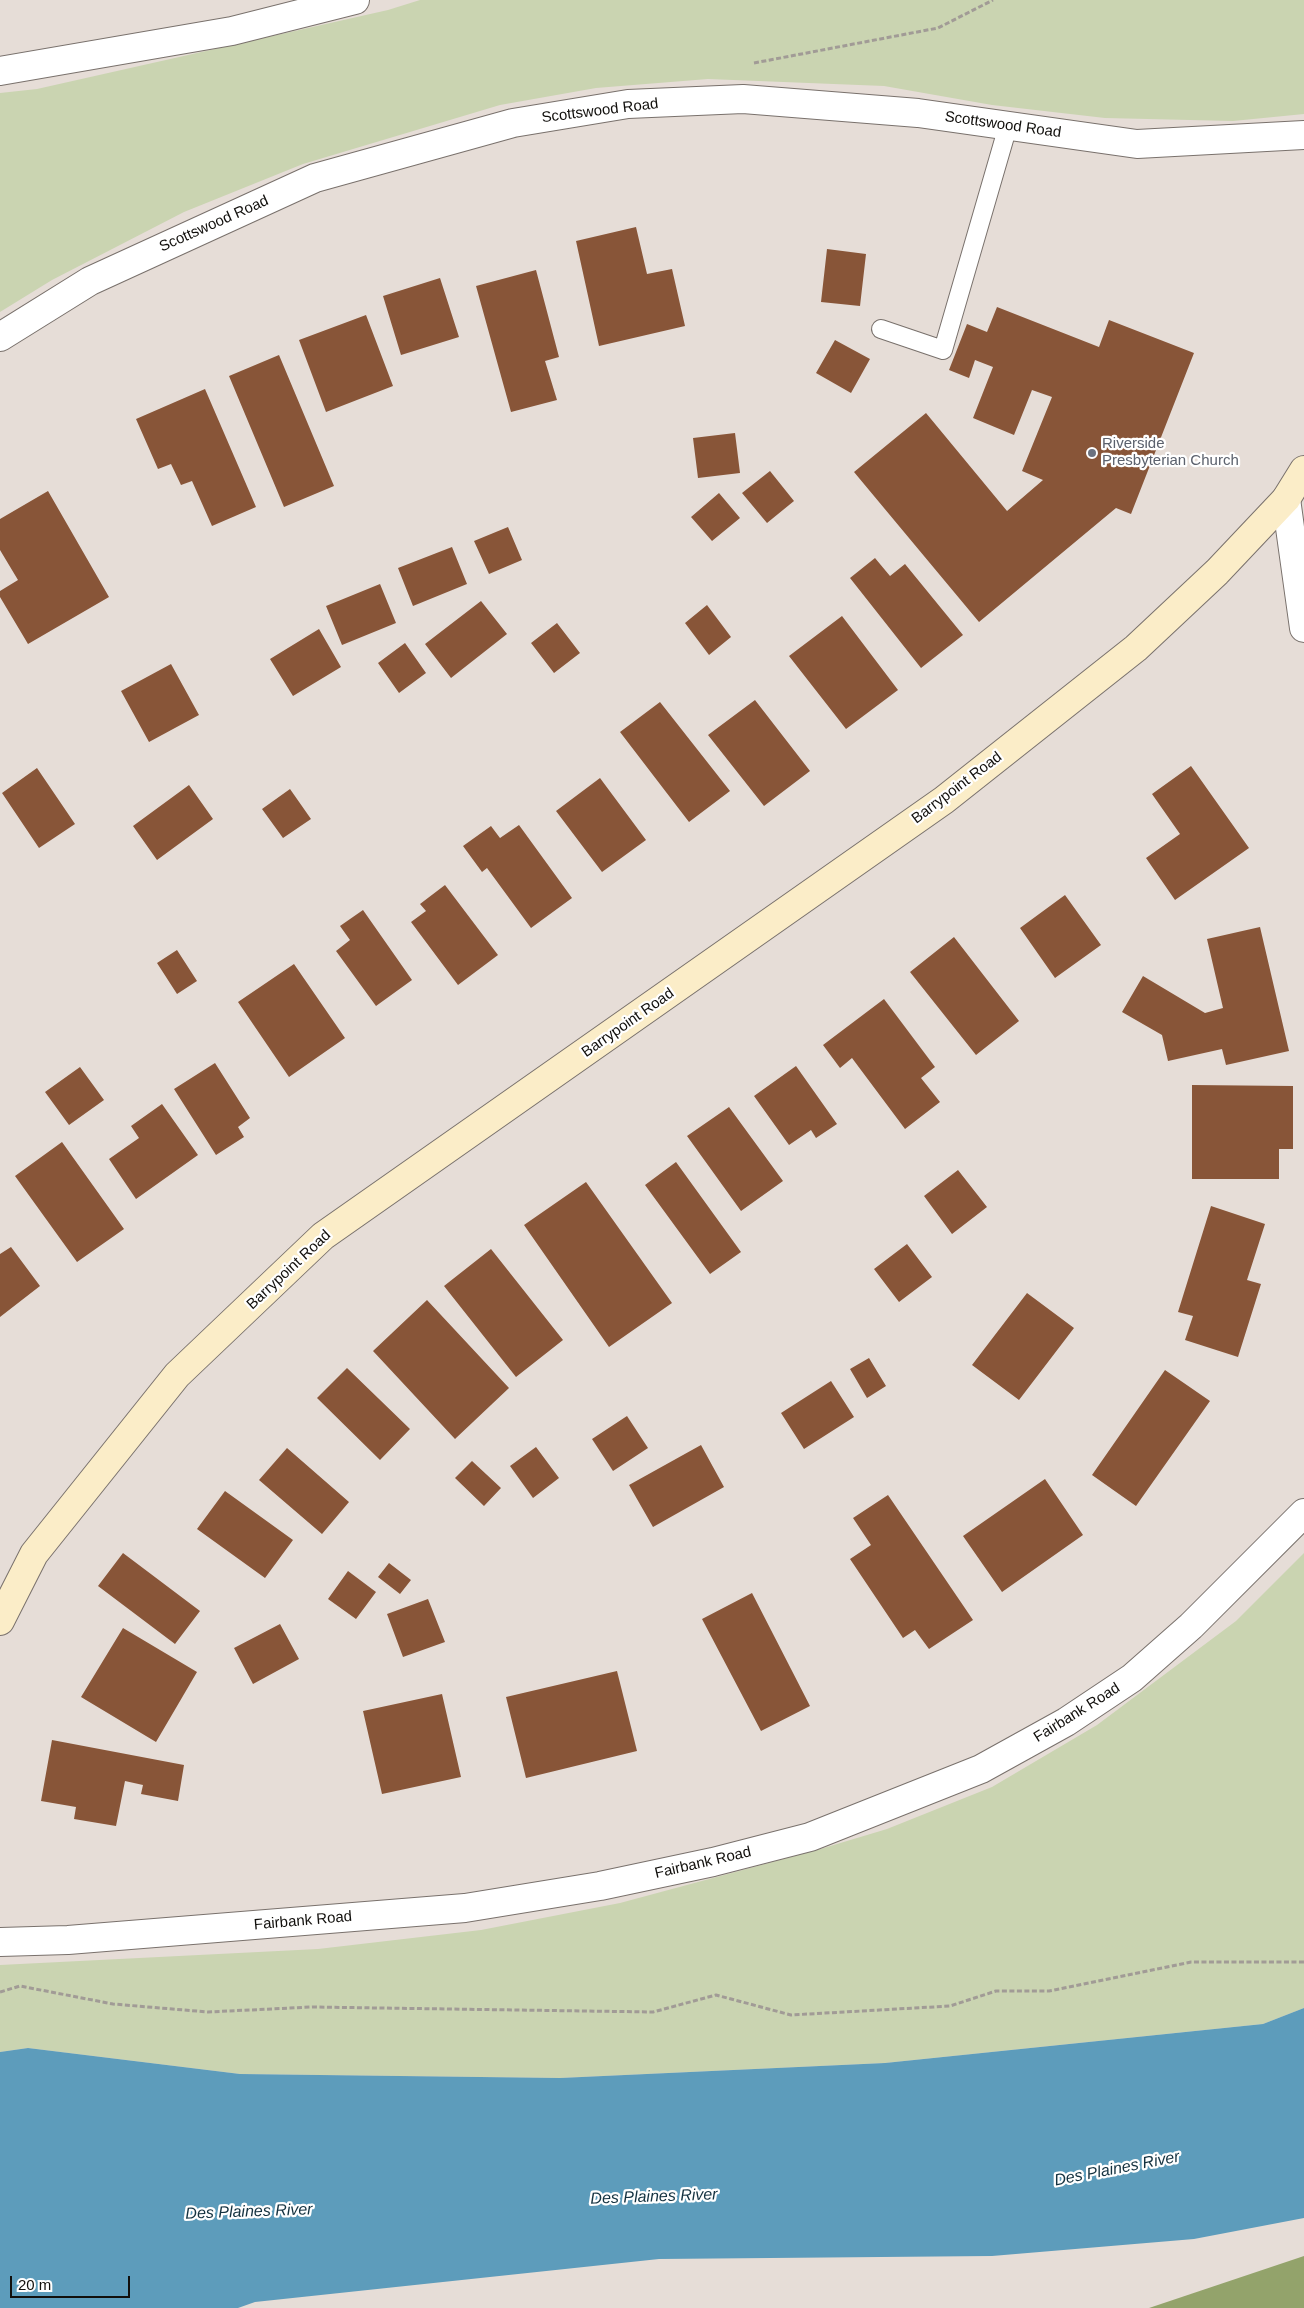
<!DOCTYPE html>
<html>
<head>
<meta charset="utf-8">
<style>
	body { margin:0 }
	#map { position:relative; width:1304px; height:2308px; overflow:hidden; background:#e6ddd7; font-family:Arial,sans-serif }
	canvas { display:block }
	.scale { position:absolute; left:10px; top:2276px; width:120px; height:22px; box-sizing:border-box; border:2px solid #110f0c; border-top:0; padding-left:6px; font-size:15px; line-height:18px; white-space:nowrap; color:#110f0c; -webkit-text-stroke:4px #fff; paint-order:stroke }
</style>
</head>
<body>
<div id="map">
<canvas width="1304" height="2308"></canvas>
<div class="scale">20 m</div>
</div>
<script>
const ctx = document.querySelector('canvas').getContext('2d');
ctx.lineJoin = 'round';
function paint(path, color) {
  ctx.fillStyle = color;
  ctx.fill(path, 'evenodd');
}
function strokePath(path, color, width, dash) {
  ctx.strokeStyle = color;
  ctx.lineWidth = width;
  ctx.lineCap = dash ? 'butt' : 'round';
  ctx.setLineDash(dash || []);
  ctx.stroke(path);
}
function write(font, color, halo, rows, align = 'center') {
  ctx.font = font + ' Arial,sans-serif';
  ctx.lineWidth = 4.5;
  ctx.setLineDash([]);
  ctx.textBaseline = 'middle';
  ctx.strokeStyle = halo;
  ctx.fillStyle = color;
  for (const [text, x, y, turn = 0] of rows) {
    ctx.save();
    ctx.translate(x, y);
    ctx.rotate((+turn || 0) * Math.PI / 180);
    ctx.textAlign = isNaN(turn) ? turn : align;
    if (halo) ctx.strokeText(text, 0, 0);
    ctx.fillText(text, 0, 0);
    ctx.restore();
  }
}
const green = new Path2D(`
	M 420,0 L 1304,0 L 1304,114 L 1233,121 L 1105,118 L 992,105 L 884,86 L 708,79 L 596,88 L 500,105 L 303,164 L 184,212 L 52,280 L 0,312 L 0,93 L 37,89 L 388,10 Z
	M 1304,1553 L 1304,2008 L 1263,2024 L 885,2063 L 560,2078 L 240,2074 L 28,2048 L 0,2052 L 0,1965 L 318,1949 L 481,1930 L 620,1903 L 817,1850 L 887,1829 L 992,1787 L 1097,1725 L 1236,1621 Z`);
const forest = new Path2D(`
	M 1304,2256 L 1304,2308 L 1149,2308 Z`);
const water = new Path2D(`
	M 1304,2008 L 1304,2218 L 1194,2239 L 992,2256 L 659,2259 L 255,2302 L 238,2308 L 0,2308 L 0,2052 L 28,2048 L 240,2074 L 560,2078 L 885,2063 L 1263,2024 Z`);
const building = new Path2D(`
	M 636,227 L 647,274 L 672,269 L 685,326 L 599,346 L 576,241 Z
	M 827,249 L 866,254 L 860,306 L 821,302 Z
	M 536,270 L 559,357 L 545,361 L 557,400 L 511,412 L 476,286 Z
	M 440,278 L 459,337 L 401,355 L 383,296 Z
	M 997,307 L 1099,347 L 1109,320 L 1194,353 L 1131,514 L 1116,508 L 979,622 L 854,472 L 926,413 L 1007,511 L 1043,480 L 1022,471 L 1052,397 L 1032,390 L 1014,435 L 973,418 L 993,367 L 975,360 L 969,378 L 949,370 L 967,324 L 987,332 Z
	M 366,315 L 393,386 L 326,412 L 299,340 Z
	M 835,340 L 870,359 L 851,393 L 816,373 Z
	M 279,355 L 334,486 L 284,507 L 229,376 Z
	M 205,389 L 256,507 L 212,526 L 192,481 L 181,485 L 171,464 L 158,469 L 136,419 Z
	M 735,433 L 740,473 L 698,478 L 693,438 Z
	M 770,471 L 794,501 L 767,523 L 742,493 Z
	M 48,491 L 109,597 L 28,644 L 0,597 L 0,591 L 18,580 L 0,550 L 0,519 Z
	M 719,493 L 740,518 L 712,541 L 691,517 Z
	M 508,527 L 522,560 L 489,574 L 474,541 Z
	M 452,547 L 467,584 L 413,606 L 398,568 Z
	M 875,558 L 890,576 L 905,564 L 963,635 L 921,668 L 850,578 Z
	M 380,584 L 396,623 L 342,645 L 326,606 Z
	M 481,601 L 507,634 L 451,678 L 425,644 Z
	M 707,605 L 731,637 L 709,655 L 685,623 Z
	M 842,616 L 898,690 L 846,729 L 789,656 Z
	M 557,623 L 580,653 L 554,673 L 531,643 Z
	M 319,629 L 341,667 L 293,696 L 270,659 Z
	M 405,643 L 426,673 L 399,693 L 378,663 Z
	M 171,664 L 199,715 L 149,742 L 121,691 Z
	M 755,700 L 810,771 L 764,806 L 708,735 Z
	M 660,702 L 730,791 L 689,822 L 620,732 Z
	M 1191,766 L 1249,848 L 1175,900 L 1146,858 L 1180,834 L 1152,794 Z
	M 37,768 L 75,824 L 39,848 L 2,793 Z
	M 600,778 L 646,840 L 602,872 L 556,811 Z
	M 189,785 L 213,819 L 157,860 L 133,826 Z
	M 290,789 L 311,819 L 283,838 L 262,809 Z
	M 519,825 L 572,898 L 531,928 L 487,868 L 482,872 L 463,846 L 491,826 L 500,838 Z
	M 445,885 L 498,955 L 458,985 L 411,922 L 426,911 L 420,904 Z
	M 1065,895 L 1101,945 L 1055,978 L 1020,928 Z
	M 363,910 L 412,980 L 376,1006 L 336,951 L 350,940 L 340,926 Z
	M 1260,927 L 1289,1051 L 1226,1065 L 1222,1049 L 1168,1061 L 1162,1035 L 1122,1012 L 1143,976 L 1205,1013 L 1223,1008 L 1207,939 Z
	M 954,937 L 1019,1021 L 976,1055 L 910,972 Z
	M 177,950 L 197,981 L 177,994 L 157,963 Z
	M 294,964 L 345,1038 L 289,1077 L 238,1002 Z
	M 884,999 L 935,1067 L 921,1078 L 940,1102 L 905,1129 L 852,1058 L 840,1068 L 823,1045 Z
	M 215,1063 L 250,1118 L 238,1127 L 244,1137 L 216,1155 L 174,1089 Z
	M 796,1066 L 837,1124 L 816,1138 L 811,1130 L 789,1145 L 754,1096 Z
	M 80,1067 L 104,1100 L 69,1125 L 45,1092 Z
	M 1192,1085 L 1293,1086 L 1293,1149 L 1279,1149 L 1279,1179 L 1192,1179 Z
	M 162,1104 L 198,1155 L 136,1199 L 109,1159 L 139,1138 L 131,1126 Z
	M 729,1107 L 783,1181 L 741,1211 L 687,1136 Z
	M 62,1142 L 124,1229 L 77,1262 L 15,1176 Z
	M 676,1162 L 741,1252 L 710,1274 L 645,1185 Z
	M 958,1170 L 987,1207 L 952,1234 L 924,1196 Z
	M 586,1182 L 672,1303 L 609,1347 L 524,1225 Z
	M 1211,1206 L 1265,1224 L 1247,1280 L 1261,1284 L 1238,1357 L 1185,1340 L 1193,1316 L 1178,1312 Z
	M 907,1244 L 932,1277 L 899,1302 L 874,1269 Z
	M 11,1247 L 40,1286 L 0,1317 L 0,1254 Z
	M 491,1249 L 563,1340 L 516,1377 L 444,1286 Z
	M 1027,1293 L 1074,1328 L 1019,1400 L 972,1365 Z
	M 427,1300 L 509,1388 L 455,1439 L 373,1351 Z
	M 869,1358 L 886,1386 L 867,1398 L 850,1369 Z
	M 347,1368 L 410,1429 L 380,1460 L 317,1398 Z
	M 1165,1370 L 1210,1401 L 1136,1506 L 1092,1475 Z
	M 831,1381 L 854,1417 L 804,1449 L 781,1413 Z
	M 627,1416 L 648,1448 L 613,1471 L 592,1439 Z
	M 701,1445 L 724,1487 L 653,1527 L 629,1485 Z
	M 536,1447 L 559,1478 L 533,1498 L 510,1466 Z
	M 287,1448 L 349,1502 L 322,1534 L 259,1480 Z
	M 472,1461 L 501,1488 L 484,1506 L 455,1478 Z
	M 1045,1479 L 1083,1535 L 1002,1592 L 963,1536 Z
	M 225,1491 L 293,1540 L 265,1578 L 197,1529 Z
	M 888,1495 L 973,1620 L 929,1649 L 915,1630 L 903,1638 L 850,1559 L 871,1545 L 853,1518 Z
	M 123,1553 L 200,1611 L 175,1644 L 98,1586 Z
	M 389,1563 L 411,1580 L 400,1594 L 378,1577 Z
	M 348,1571 L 376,1592 L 356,1619 L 328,1599 Z
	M 752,1593 L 810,1706 L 761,1731 L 702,1619 Z
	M 428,1599 L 445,1642 L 403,1657 L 387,1614 Z
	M 280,1624 L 299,1659 L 253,1684 L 234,1648 Z
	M 123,1628 L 197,1672 L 156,1742 L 81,1697 Z
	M 617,1671 L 637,1751 L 526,1778 L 506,1697 Z
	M 442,1694 L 461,1777 L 382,1794 L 363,1711 Z
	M 52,1740 L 184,1765 L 178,1801 L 141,1794 L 143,1785 L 125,1781 L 116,1826 L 74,1819 L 76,1807 L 41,1801 Z`);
const path = new Path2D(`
	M 754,63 L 938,28 L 993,0
	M 0,1992 L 20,1986 L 113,2004 L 208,2012 L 312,2007 L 653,2012 L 716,1995 L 791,2015 L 950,2006 L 996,1991 L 1049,1991 L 1191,1962 L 1304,1962`);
const lane = new Path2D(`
	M 881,329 L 943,350 L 1008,126`);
const street = new Path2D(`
	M 0,71 L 232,31 L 355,0
	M 0,337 L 90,281 L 315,178 L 513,123 L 628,104 L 743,99 L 918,113 L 1137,144 L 1304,135
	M 1286,499 L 1304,628
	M 0,1942 L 68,1940 L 465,1908 L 600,1886 L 713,1862 L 810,1837 L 981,1769 L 1066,1722 L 1132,1678 L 1191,1626 L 1304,1513`);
const secondary = new Path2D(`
	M 0,1621 L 34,1554 L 177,1375 L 323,1236 L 944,800 L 1136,648 L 1217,572 L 1286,499 L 1304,470`);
const markers = [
	[1092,453,5,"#6b7280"]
];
const streetNames = [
	["Scottswood Road",600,111,-7],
	["Scottswood Road",1003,125,8],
	["Scottswood Road",214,224,-24],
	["Barrypoint Road",957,788,-37],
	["Barrypoint Road",628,1023,-35],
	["Barrypoint Road",289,1270,-43],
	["Fairbank Road",1077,1713,-32],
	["Fairbank Road",703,1863,-13],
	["Fairbank Road",303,1921,-5]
];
const worshipNames = [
	["Riverside",1102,444],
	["Presbyterian Church",1102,461]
];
const waterNames = [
	["Des Plaines River",1117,2169,-11],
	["Des Plaines River",654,2197,-2],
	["Des Plaines River",249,2212,-2]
];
paint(green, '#cad4b1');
paint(forest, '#93a36b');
paint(water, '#5d9cbb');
paint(building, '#885538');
strokePath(lane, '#79716c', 20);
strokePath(street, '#79716c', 30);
strokePath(secondary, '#79716c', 30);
strokePath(path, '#a19b96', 3, [5, 2.5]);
strokePath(lane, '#fff', 18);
strokePath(street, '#fff', 28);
strokePath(secondary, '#fbedc8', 28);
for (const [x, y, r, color] of markers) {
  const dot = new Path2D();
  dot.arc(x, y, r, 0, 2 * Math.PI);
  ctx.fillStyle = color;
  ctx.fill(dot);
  strokePath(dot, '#fff', 2);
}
write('15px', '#110f0c', '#fff', streetNames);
write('15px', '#5b616d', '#fff', worshipNames, 'left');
write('italic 16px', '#143240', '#fff', waterNames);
</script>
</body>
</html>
